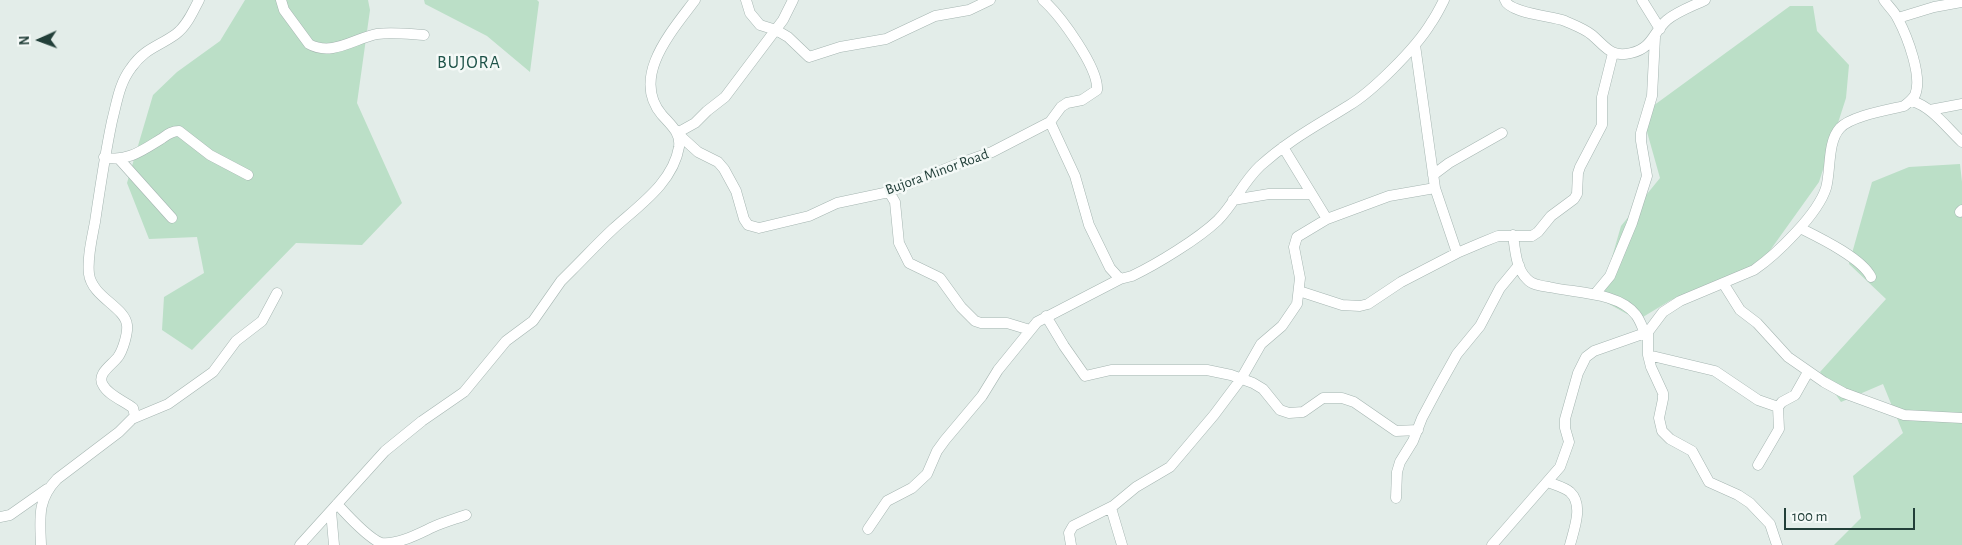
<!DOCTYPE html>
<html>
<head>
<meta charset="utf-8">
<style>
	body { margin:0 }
	#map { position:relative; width:1962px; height:545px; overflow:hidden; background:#e3ede9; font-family:"Alegreya Sans",sans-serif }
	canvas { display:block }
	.north { position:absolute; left:15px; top:15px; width:50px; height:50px; -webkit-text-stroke:4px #f4f9f7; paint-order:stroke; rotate:268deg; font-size:14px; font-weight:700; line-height:20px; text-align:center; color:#223f39 }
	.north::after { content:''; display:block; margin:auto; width:18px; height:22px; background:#223f39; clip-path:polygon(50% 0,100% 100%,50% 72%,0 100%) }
	.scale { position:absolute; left:1784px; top:508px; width:131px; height:22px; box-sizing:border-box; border:2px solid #223f39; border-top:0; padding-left:6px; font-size:15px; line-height:18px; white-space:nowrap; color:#223f39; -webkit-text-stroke:4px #f4f9f7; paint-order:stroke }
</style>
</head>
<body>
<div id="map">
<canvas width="1962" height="545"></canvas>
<div class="north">N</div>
<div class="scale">100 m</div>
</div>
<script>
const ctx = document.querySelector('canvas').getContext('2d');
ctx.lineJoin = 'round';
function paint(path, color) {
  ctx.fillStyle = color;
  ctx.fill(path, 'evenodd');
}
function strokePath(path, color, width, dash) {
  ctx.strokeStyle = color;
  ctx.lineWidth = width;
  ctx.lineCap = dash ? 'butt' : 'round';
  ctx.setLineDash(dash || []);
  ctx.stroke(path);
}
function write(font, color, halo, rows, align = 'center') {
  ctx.font = font + ' "Alegreya Sans",sans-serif';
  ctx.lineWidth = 5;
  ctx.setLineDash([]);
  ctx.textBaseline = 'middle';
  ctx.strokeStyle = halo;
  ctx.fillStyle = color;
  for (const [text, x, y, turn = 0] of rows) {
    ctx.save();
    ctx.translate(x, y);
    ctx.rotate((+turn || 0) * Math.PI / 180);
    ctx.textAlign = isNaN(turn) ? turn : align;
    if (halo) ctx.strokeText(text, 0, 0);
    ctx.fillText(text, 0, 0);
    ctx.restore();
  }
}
const green = new Path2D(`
	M 245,0 L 368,0 L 370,10 L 357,103 L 402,203 L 362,245 L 296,243 L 192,350 L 162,330 L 164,297 L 204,273 L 197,237 L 149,239 L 127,183 L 153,95 L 177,72 L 220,41 Z
	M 424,0 L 537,0 L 539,2 L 530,72 L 487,36 L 425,4 Z
	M 1790,6 L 1813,6 L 1817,31 L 1849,65 L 1846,98 L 1819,182 L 1756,270 L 1671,300 L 1638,320 L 1600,299 L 1621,226 L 1660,178 L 1642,114 Z
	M 1960,164 L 1962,182 L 1962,545 L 1834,545 L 1861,518 L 1853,476 L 1903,433 L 1883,384 L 1841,402 L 1820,372 L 1886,299 L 1849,264 L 1872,182 L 1909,167 Z`);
const minor = new Path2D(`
	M 281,0 L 284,10 L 309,44 C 332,57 355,38 377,34 C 392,32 408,34 424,35
	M 746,0 L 750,13 L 760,25 L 776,30 L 788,37 L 809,57 L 840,47 L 886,39 L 935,16 L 969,10 L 990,0
	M 793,0 L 783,20 L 725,97 L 707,111 L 695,123 L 677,133 L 698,152 L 718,162 L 724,169 L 736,191 L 744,219 L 748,225 L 759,228 L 809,216 L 837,203 L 889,192 L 955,165 L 992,152 L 1050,122 L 1061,107 L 1067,103 L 1082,100 L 1097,90 C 1099,68 1060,15 1043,0
	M 1505,0 C 1509,13 1551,16 1565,21 C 1574,25 1585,29 1592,35 C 1606,47 1611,58 1631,53 C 1653,48 1653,32 1667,20 C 1678,11 1693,6 1705,0
	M 1642,0 L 1660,29
	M 1898,18 L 1934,7 L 1962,2
	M 1415,45 L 1435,188 L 1457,253
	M 1912,101 C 1932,107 1946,127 1962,142
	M 1930,110 L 1962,104
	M 1050,122 L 1075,176 L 1089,225 L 1110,268 L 1120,279 L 1132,276 C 1157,264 1198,239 1218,220 C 1234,204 1243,182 1260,166 C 1289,140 1316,126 1348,106 C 1372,92 1416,48 1431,23 C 1436,16 1440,8 1444,0
	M 1283,147 L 1327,219
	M 104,157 C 126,163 143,150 161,139 C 167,135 171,131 179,131 L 210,155 L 248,175
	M 120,160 L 172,218
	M 1433,175 L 1449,163 L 1502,133
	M 889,192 L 895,202 L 899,243 L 909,263 L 940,278 L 961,307 L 975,321 L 981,323 L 1007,323 L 1030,330
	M 1233,200 L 1269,194 L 1310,194
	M 1960,212 L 1962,210
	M 1800,228 C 1818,237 1862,258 1871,277
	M 1513,235 C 1515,249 1516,269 1527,279 C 1532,285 1541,286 1549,287 C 1574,293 1619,292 1636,315 C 1640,320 1642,327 1645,333
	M 1723,283 L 1740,310 L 1757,323 L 1788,357 L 1824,382 L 1844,393 L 1904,415 L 1962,418
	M 1299,291 L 1342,305 L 1360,306 L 1368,304 L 1401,282 L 1457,253 L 1483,242 L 1498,236 L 1532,236 L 1538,232 L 1551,216 L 1574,199 L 1577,194 L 1578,173 L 1580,167 L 1602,125 L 1602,97 L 1613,53
	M 1595,294 L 1610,276 L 1632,223 L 1647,176 L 1641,141 L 1641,133 L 1652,96 L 1655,37
	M 1046,316 L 1064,346 L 1085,376 L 1111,370 L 1207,370 L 1231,375 L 1253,383 L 1263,389 L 1280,410 L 1289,413 L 1303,412 L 1323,398 L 1342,398 L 1354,402 L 1396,431 L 1418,430
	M 1648,332 L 1648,355 L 1651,367 L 1663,393 L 1663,399 L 1659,418 L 1662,431 L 1670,439 L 1692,451 L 1709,482 L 1738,495 L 1750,503 L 1770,524 L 1777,545
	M 1648,355 L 1715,371 L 1758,400 L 1778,407
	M 132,419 L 168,404 L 213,372 L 236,341 L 262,321 L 277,293
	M 1758,465 L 1779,429 L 1778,407 L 1782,402 L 1795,395 L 1808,372
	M 1548,482 C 1555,485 1564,487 1570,492 C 1584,505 1574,529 1570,545
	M 1396,498 L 1397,472 L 1400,462 L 1413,441 L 1422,418 L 1438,388 L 1457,354 L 1480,326 L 1500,288 L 1519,265
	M 337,504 C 347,515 368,538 381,543 C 398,545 418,534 433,527 C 444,522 455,519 466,515
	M 1111,508 L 1122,545
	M 331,511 L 334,545
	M 0,517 L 10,515 L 47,489
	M 868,529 L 887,501 L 912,488 L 927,474 L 937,451 L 945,440 L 982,396 L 998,370 L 1037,322 L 1120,279
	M 41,545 C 40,518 37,500 57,479 L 119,432 L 135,416 L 133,408 C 124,401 108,395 103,385 C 96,374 112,365 118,357 C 123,350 128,333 127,325 C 125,307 92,297 89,274 C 87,258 92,238 95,222 C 100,188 105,154 112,121 C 117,102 119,84 131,68 C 145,48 158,47 176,34 C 187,26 193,11 199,0
	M 300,545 L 385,451 L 422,421 L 464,392 L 506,341 L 533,321 L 561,281 L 572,270 C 586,256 599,242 613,229 C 638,206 673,183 679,147 C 681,133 671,125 662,115 C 630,77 672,31 695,0
	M 1071,545 L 1069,533 L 1073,526 L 1113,506 L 1136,487 L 1170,467 L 1214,415 L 1241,379 L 1261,344 L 1282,326 L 1297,304 L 1300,278 L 1294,247 L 1297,237 L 1327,219 L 1389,196 L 1435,188
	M 1492,545 L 1560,467 L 1569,442 L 1565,428 L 1565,419 L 1578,373 L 1586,357 L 1594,351 L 1648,332 L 1663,312 L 1680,301 L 1754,270 C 1777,254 1818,214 1826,188 C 1831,171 1827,142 1840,128 C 1851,116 1888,110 1904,106 C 1909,102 1912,100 1915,95 C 1923,77 1907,36 1898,19 C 1895,12 1888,6 1884,0`);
const streetNames = [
	["Bujora Minor Road",937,172,-20]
];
const quarterNames = [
	["BUJORA",469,63]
];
paint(green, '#bbdfc7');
strokePath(minor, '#a5b5b1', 11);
strokePath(minor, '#fff', 10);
write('15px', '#223f39', '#f4f9f7', streetNames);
ctx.letterSpacing = '1px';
write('18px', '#1d5248', '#f4f9f7', quarterNames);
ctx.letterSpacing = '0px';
</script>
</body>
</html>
